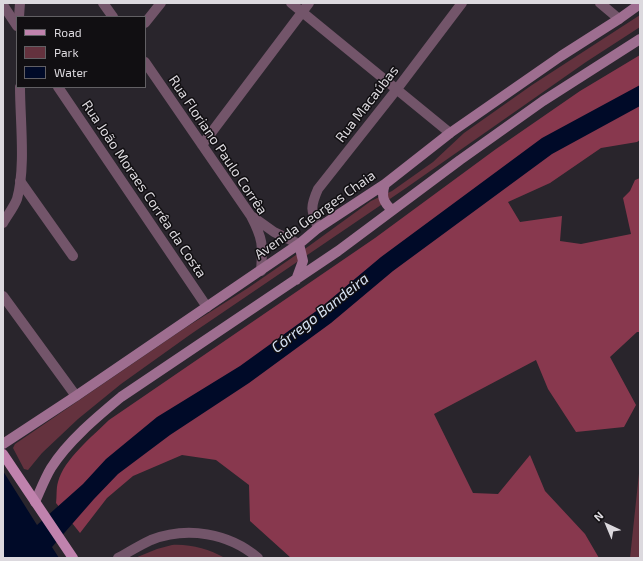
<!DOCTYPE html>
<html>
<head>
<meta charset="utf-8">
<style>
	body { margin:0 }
	#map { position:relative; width:643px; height:561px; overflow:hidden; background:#29252c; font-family:"Exo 2",sans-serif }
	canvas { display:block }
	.frame { position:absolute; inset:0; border:4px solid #dcd9de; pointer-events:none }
	.legend { position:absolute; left:16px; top:16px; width:130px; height:72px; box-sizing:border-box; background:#110f12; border:1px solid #626064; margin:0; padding:5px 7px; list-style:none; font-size:12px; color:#dcd9de }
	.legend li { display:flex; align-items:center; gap:8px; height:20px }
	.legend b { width:20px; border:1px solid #626064 }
	.north { position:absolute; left:587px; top:505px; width:40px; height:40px; -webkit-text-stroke:3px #110f12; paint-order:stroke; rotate:316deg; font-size:11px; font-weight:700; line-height:16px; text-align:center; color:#dcd9de }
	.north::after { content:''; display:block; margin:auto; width:14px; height:18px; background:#dcd9de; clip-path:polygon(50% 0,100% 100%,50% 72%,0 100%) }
</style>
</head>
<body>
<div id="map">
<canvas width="643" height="561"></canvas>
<div class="frame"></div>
<ul class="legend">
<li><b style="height:5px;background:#c082ad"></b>Road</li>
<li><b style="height:11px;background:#64323e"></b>Park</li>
<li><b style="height:11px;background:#000a28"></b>Water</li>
</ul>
<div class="north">N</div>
</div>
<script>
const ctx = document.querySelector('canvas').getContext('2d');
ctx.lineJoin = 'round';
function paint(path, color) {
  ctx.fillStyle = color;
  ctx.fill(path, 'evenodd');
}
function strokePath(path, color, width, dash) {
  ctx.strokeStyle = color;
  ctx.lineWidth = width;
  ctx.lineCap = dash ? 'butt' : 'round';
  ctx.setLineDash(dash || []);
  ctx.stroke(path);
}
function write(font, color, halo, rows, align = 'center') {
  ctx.font = font + ' "Exo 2",sans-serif';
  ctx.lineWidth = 3;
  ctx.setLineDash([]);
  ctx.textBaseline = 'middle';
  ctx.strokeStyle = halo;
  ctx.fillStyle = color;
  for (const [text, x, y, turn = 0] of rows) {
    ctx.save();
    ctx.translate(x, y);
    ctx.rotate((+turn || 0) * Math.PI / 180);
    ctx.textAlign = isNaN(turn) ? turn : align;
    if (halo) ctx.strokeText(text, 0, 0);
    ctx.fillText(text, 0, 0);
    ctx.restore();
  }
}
const green = new Path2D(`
	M 640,15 L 640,27 L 586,62 L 406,188 L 191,334 L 121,384 L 78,419 L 42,453 L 28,470 L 24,469 L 13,448 L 15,444 L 185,328 L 248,288 L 309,246 L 371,201 L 392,191 L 433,162 L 464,133 L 532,85 Z
	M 640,464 L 640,558 L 630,558 Z
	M 172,545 C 191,544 208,549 225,558 L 135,558 L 157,549 Z`);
const forest = new Path2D(`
	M 640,55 L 640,140 L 637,142 L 601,148 L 550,183 L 508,202 L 520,222 L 562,216 L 560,241 L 581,244 L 631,234 L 623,198 L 630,191 L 635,180 L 640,178 L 640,332 L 637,332 L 610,357 L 636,405 L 624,427 L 576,432 L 548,389 L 536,360 L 434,414 L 473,493 L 498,494 L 530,455 L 545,491 L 585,534 L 599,558 L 291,558 L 250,521 L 249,485 L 216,460 L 182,455 L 133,476 L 107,498 L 80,533 L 56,503 C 57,497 56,488 58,482 C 64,459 93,436 109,420 L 375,238 L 496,149 L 580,91 Z`);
const water = new Path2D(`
	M 640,85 L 640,106 L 552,154 L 393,271 L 331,323 L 249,383 L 170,435 L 118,474 L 94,499 L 52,547 L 59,558 L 3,558 L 3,471 L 37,525 L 83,484 L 106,459 L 157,417 L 240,366 L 319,309 L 381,257 L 542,138 Z`);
const minor = new Path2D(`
	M 103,3 L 113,17
	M 291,3 L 450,133
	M 600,3 L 619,19
	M 3,5 L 17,26
	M 145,23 L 161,3
	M 145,62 L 251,216 C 263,239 263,245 261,271
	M 58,87 L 207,307
	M 202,145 L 309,3
	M 20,181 L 73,256
	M 253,217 L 274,232 L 299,244
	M 318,228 C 311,210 310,207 318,189 L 397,89 L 462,3
	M 3,296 L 76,396`);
const tertiary = new Path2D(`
	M 19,17 L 20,3
	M 3,223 C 7,216 14,207 17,199 C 26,167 20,120 20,87
	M 118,558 C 129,552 140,545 151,540 C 187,526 229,533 258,558`);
const secondary = new Path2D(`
	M 385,184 C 381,196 383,202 392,210
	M 296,280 L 303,261 L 299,244
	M 3,444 L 76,396 L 299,244 L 318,228 L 385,184 L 450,133 L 561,56 L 619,19 L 640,4
	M 35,502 C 40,491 45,478 51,468 C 68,441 97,417 121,397 L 338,251 L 460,160 L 543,101 L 640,39`);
const primary = new Path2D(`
	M 3,454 L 73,558`);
const streetNames = [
	["Rua Macaúbas",367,104,-52],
	["Rua Floriano Paulo Corrêa",218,145,56],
	["Rua João Moraes Corrêa da Costa",144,189,56],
	["Avenida Georges Chaia",315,215,-35]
];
const waterNames = [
	["Córrego Bandeira",320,313,-38]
];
paint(green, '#64323e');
paint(forest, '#88384e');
paint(water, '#000a28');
strokePath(minor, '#73556a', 10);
strokePath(tertiary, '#73556a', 10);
strokePath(secondary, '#9e6e90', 10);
strokePath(primary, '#c082ad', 10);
write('14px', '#dcd9de', '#110f12', streetNames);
write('italic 15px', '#d6e2f5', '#110f12', waterNames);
</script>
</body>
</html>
